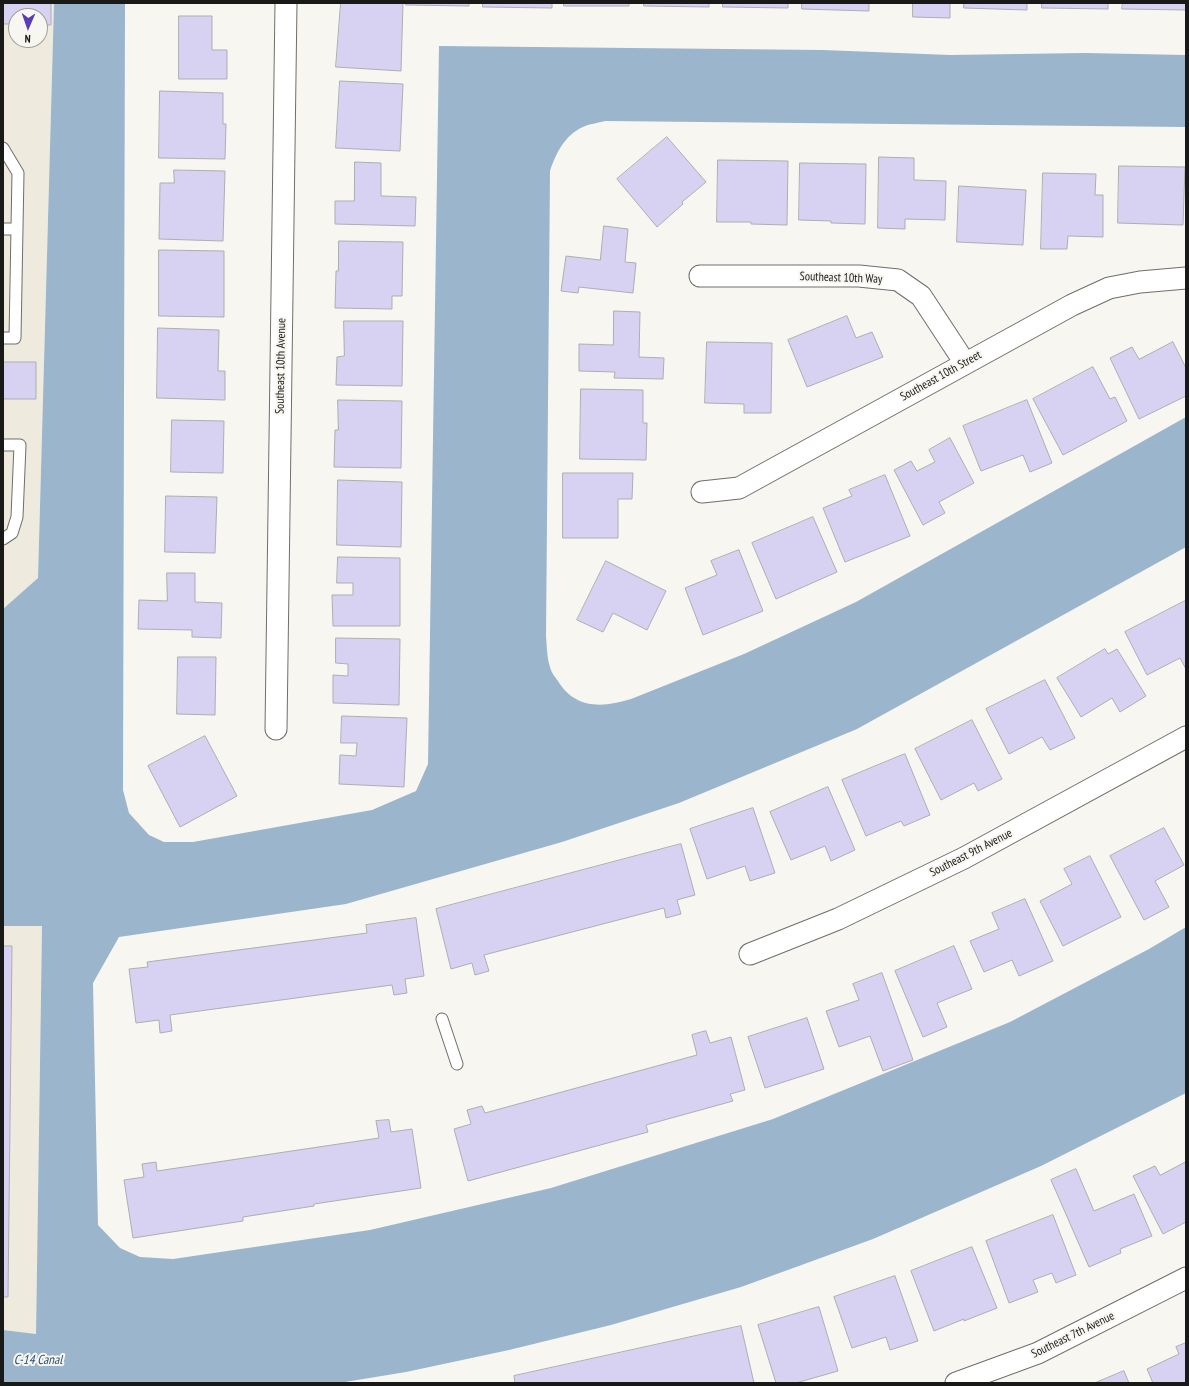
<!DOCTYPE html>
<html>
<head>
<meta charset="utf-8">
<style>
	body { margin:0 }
	#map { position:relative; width:1189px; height:1386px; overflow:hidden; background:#f8f6f1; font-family:"PT Sans Narrow",sans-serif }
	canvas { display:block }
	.frame { position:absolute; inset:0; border:4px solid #191917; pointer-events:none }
	.north { position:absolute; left:8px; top:8px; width:40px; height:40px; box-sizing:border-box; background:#f8f6f1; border:1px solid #9f9e9a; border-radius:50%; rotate:182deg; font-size:11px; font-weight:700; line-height:16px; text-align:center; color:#191917 }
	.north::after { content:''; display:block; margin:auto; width:14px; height:18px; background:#5a3db6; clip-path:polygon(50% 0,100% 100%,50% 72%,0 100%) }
</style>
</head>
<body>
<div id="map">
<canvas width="1189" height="1386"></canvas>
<div class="frame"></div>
<div class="north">N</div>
</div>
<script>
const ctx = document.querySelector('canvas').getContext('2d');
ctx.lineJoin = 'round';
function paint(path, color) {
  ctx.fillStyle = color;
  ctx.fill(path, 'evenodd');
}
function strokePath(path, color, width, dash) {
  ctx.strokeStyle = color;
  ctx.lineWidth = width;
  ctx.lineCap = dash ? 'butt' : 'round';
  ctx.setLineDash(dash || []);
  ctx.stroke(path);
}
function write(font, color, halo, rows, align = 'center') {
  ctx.font = font + ' "PT Sans Narrow",sans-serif';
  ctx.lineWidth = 4;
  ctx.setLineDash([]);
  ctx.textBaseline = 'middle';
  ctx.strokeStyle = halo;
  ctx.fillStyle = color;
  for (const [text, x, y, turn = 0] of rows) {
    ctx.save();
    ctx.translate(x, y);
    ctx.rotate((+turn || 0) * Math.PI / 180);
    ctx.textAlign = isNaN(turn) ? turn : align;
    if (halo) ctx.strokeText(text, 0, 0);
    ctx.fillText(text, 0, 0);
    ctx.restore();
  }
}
const built = new Path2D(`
	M 3,3 L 54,3 L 38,578 L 3,609 ZM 16,16 L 40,16 L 40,40 L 16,40 Z
	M 3,926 L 42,926 L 36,1334 L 3,1330 Z`);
const water = new Path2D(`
	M 54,3 L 125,3 L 123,790 L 129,813 L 149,835 L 164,842 L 193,842 L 372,810 L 416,791 L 428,764 L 439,46 L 823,50 L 950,55 L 1085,53 L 1186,55 L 1186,127 L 605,121 C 598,123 589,124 583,127 C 565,135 556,153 550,171 L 546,637 C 547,647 547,658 550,667 C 551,672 555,677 558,681 C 575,709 602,708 631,699 L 744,654 L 856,602 L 1186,417 L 1186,547 L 857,729 L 679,803 L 562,842 L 346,904 L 119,937 L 93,983 L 98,1225 L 120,1248 L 140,1257 L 173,1259 L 370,1230 L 551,1188 L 773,1119 L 1010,1022 L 1149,949 L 1186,927 L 1186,1093 L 1041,1166 L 873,1239 L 741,1287 L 611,1325 L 509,1350 L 406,1372 L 339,1383 L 3,1383 L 3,1330 L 36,1334 L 42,926 L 3,926 L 3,609 L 38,578 Z`);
const building = new Path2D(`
	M 3,3 L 51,3 L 51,25 L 40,25 L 40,16 L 16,16 L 16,24 L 3,24 Z
	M 341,3 L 403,3 L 401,71 L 336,67 Z
	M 406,3 L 469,3 L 469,6 L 406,5 Z
	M 483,3 L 552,3 L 552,8 L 483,7 Z
	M 564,3 L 629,3 L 629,6 L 564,6 Z
	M 644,3 L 709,3 L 709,7 L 644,6 Z
	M 723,3 L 788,3 L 788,8 L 723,7 Z
	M 802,3 L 869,3 L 869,11 L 802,9 Z
	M 913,3 L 950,3 L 950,18 L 913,17 Z
	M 964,3 L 1027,3 L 1027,10 L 964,8 Z
	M 1042,3 L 1108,3 L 1108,9 L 1042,8 Z
	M 1123,3 L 1186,3 L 1186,10 L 1122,9 Z
	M 179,16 L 212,16 L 212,50 L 227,50 L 227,79 L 179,79 Z
	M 340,81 L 403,84 L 400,151 L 336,148 Z
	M 160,91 L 223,93 L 223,124 L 226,124 L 225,159 L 159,158 Z
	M 667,137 L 706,182 L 682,202 L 683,204 L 657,227 L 617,179 Z
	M 879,157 L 914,158 L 914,180 L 946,181 L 945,220 L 905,219 L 905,229 L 878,228 Z
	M 718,160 L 788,161 L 787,225 L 751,224 L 751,222 L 717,222 Z
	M 355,162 L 381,163 L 381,196 L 416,197 L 415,226 L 335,224 L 335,201 L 354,201 Z
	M 800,163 L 866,164 L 865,224 L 831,223 L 831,221 L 799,220 Z
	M 1119,166 L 1185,167 L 1183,225 L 1118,223 Z
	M 174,170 L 225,171 L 223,241 L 159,239 L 160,183 L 174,183 Z
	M 1043,173 L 1096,174 L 1095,195 L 1103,195 L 1103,237 L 1068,236 L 1067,249 L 1041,249 Z
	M 959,186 L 1026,190 L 1023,245 L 957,242 Z
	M 604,226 L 628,229 L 625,262 L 636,263 L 633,293 L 579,287 L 578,293 L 561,291 L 566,256 L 600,260 Z
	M 339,241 L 403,242 L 402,296 L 392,296 L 392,309 L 335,308 L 336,271 L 338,271 Z
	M 159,250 L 224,251 L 224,317 L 159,316 Z
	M 614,311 L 640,312 L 639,357 L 664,358 L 663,379 L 614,378 L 615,372 L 579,371 L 579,344 L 613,345 Z
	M 847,316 L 856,338 L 872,332 L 883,357 L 807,387 L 788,340 Z
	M 344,321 L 403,321 L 402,386 L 336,385 L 337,357 L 344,356 Z
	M 158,328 L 219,330 L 218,371 L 225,371 L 225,400 L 157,398 Z
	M 707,342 L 772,343 L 771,413 L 744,413 L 744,404 L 705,403 Z
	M 1173,342 L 1186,368 L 1186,396 L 1139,419 L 1110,358 L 1132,347 L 1139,359 Z
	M 3,362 L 36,362 L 36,399 L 3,399 Z
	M 1093,367 L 1110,399 L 1115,397 L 1127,421 L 1063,455 L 1033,399 Z
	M 581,389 L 643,390 L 643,423 L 647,423 L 646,460 L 580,459 Z
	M 338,400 L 402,401 L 401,468 L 334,467 L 335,430 L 338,430 Z
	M 1027,400 L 1052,463 L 1030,472 L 1023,455 L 981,471 L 963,426 Z
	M 172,420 L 224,421 L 223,473 L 171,472 Z
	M 950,438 L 974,483 L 939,502 L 945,513 L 923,525 L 894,470 L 911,461 L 917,471 L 935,462 L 929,450 Z
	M 563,473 L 633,473 L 632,499 L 618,499 L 618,538 L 563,538 Z
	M 885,475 L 910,536 L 845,562 L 823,508 L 852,496 L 849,490 Z
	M 338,480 L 402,482 L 401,547 L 337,545 Z
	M 166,496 L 217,497 L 215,553 L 165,552 Z
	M 813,517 L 837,572 L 776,599 L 752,543 Z
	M 739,550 L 763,611 L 703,635 L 685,588 L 717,575 L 711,561 Z
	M 338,557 L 400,558 L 400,626 L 333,626 L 332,595 L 353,595 L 353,583 L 337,583 Z
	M 606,561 L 666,591 L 647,630 L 613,613 L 603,632 L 577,620 Z
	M 167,573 L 195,573 L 195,602 L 222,603 L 221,638 L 192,637 L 192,630 L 138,629 L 139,600 L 167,601 Z
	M 1185,601 L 1186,603 L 1186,669 L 1180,658 L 1147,675 L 1125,632 Z
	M 336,638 L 400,639 L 399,705 L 333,703 L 333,675 L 348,676 L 348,664 L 336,663 Z
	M 1105,649 L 1108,654 L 1117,649 L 1146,696 L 1120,712 L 1112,698 L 1081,717 L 1057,678 Z
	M 178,657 L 216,657 L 215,715 L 177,714 Z
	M 1045,680 L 1075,738 L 1050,750 L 1042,737 L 1009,754 L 986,709 Z
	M 342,716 L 407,718 L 404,787 L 339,784 L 340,755 L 356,756 L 357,743 L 341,743 Z
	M 972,720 L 1002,779 L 978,791 L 974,783 L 941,800 L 915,749 Z
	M 205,736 L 237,796 L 180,827 L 148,766 Z
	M 905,754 L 930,815 L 904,826 L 901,821 L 866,836 L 842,780 Z
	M 828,787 L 855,850 L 831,861 L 825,846 L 791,860 L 770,812 Z
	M 753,808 L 775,873 L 750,881 L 745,866 L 707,879 L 690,829 Z
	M 1164,828 L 1184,865 L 1155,881 L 1169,907 L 1144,920 L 1110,856 Z
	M 681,844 L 695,895 L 677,900 L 681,914 L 666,918 L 664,908 L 484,955 L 489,971 L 475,975 L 472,963 L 451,969 L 436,909 Z
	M 1090,856 L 1121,917 L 1063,946 L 1040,901 L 1072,884 L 1064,869 Z
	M 1025,899 L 1053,961 L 1019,976 L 1012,960 L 984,972 L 970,941 L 999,929 L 992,913 Z
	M 416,918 L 424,976 L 405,979 L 407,993 L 394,995 L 392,985 L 170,1015 L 172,1031 L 160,1033 L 159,1020 L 136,1023 L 129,969 L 148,967 L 147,962 L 367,933 L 366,925 Z
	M 3,946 L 12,946 L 8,1297 L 3,1297 Z
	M 954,946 L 972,989 L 937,1003 L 947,1027 L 923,1037 L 895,971 Z
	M 882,973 L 913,1060 L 883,1071 L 870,1036 L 839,1047 L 826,1011 L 859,1000 L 853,984 Z
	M 807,1018 L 824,1069 L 765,1088 L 748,1037 Z
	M 706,1031 L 710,1043 L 731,1037 L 745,1090 L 730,1094 L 733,1101 L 646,1125 L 648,1132 L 468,1181 L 454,1129 L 471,1124 L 467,1110 L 482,1106 L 485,1113 L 697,1055 L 692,1035 Z
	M 389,1120 L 391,1132 L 412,1129 L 421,1188 L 314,1204 L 314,1206 L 243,1217 L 243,1221 L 133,1238 L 124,1180 L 144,1177 L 142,1164 L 156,1162 L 157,1171 L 379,1138 L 376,1121 Z
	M 1186,1162 L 1186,1222 L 1163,1234 L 1133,1176 L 1155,1166 L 1160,1175 Z
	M 1076,1169 L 1094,1211 L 1134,1194 L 1152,1236 L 1120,1249 L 1121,1253 L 1089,1267 L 1051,1180 Z
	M 1053,1215 L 1076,1275 L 1056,1283 L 1052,1273 L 1033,1280 L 1038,1292 L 1009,1303 L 986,1241 Z
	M 972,1247 L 997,1308 L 964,1321 L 964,1319 L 934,1331 L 911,1271 Z
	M 895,1276 L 918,1341 L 890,1350 L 886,1337 L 852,1348 L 834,1297 Z
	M 819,1307 L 838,1371 L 796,1383 L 776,1383 L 758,1325 Z
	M 741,1326 L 754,1383 L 515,1383 L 514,1376 Z
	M 1186,1343 L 1186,1383 L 1153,1383 L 1147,1369 L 1179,1354 L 1176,1347 Z
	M 1124,1371 L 1129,1383 L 1095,1383 Z`);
const service = new Path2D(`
	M 3,148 L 18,173 L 15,338 L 3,338
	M 3,229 L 17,229
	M 3,445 L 20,445 L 17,517 L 12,533 L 3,539
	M 442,1019 L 457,1064`);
const minor = new Path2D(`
	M 700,276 L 859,276 L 898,280 L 921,296 L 965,363
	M 702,492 L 739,488 L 1072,305 L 1109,288 L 1140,282 L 1186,278
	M 276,729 L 286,3
	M 750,954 L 838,919 L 964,858 L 1186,737
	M 956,1383 L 1038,1353 L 1186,1278`);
const streetNames = [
	["Southeast 10th Way",841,278,2],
	["Southeast 10th Avenue",281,366,-89],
	["Southeast 10th Street",941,376,-29],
	["Southeast 9th Avenue",971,853,-27],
	["Southeast 7th Avenue",1073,1335,-26]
];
const waterNames = [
	["C-14 Canal",38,1360]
];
paint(built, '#eeeade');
paint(water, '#9bb5cd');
paint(building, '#d7d2f2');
strokePath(building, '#adadb2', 1);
strokePath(service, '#706e6a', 13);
strokePath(minor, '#706e6a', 23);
strokePath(service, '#fff', 11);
strokePath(minor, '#fff', 21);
write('12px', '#191917', '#f8f6f1', streetNames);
write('italic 13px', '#275173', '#f8f6f1', waterNames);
</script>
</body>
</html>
